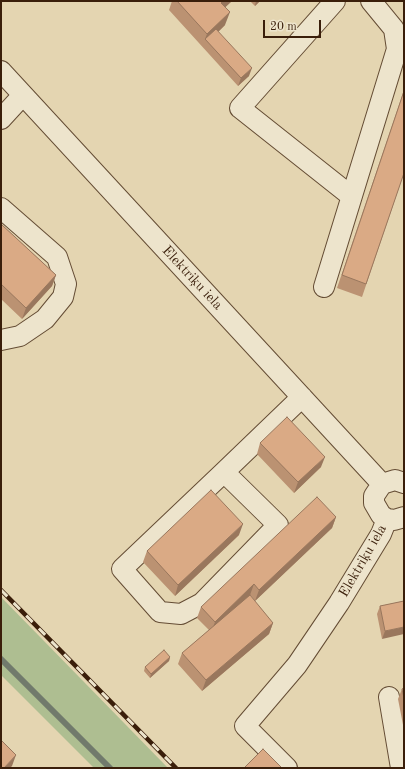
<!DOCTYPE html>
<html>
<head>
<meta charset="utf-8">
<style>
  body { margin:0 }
  #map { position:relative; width:405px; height:769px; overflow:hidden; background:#e4d5b1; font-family:"Old Standard TT",serif }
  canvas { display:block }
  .frame { position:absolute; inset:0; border:2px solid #3a1e0a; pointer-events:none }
  .scale { position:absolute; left:263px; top:20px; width:58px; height:18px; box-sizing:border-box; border:2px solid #3a1e0a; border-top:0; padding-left:5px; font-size:12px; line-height:14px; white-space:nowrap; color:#3a1e0a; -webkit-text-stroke:3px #ede4cc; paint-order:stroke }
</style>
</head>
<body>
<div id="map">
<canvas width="405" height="769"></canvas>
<div class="frame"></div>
<div class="scale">20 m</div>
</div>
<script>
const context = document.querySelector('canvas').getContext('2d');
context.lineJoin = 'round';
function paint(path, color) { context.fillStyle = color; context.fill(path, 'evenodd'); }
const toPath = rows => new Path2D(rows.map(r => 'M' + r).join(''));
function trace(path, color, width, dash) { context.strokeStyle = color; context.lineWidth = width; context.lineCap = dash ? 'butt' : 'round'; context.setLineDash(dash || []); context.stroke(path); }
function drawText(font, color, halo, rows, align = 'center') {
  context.font = font + ' "Old Standard TT",serif'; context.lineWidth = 3; context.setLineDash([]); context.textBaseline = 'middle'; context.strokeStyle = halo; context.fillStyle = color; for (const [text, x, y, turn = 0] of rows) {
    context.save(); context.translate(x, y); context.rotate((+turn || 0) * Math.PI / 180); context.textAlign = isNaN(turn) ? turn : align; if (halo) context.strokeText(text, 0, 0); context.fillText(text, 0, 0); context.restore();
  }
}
const green = toPath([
  [1,597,168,768,94,768,1,675]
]);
const stream = toPath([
  [1,659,110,768]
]);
const minor = toPath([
  [335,1,240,108,351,196],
  [1,71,382,484],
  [1,119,23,95],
  [1,208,57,257,66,284,63,297,45,319,20,336,1,340],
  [324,287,397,49,394,29,371,1],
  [224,472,278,525,202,603,181,614,160,612,122,569,224,472,302,397],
  [404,483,395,480,382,484,374,496,374,503,381,515,387,519,394,520,404,517],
  [389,697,401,768],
  [287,768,245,726,297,665,339,603,381,534,387,519]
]);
const rail = toPath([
  [1,590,176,768]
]);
const wall = toPath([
  [172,1,232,1,225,7,225,25,218,32,249,76,238,86,169,10],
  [250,1,260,1,255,6],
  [404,90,404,173,362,297,337,288],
  [1,224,56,275,52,286,22,319,1,299],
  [260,443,321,467,294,493,257,454],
  [336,517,332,528,255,601,250,595,250,596,273,623,269,634,202,691,178,664,182,653,209,630,197,618,201,607],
  [239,535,175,596,143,562,147,551],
  [404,601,382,639,377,614,380,606],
  [170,657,169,661,150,678,144,671,145,667],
  [404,688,404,730,398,699,402,689]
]);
const shadedWall = toPath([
  [223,1,232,1,216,16,221,3],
  [256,1,260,1,255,6],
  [230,12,225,25,208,42,205,39,207,34],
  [252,68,249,76,238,86,241,78],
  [56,275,52,286,22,319,26,308],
  [325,457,321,467,294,493,298,482],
  [336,517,332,528,255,601,259,590],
  [243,524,239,535,175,596,178,585],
  [254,584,250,595,211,633,215,622],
  [273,623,269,634,202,691,206,680],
  [404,627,404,634,382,639,385,631],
  [170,657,169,661,150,678,151,674],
  [16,755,12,766,10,768,4,768]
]);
const building = toPath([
  [177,1,223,1,221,3,230,12,207,34,177,1],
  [216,29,252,68,241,78,205,39,216,29],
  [404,91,404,173,366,284,342,275,404,91],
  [1,224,56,275,26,308,1,284,1,224],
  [287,417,325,457,298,482,260,443,287,417],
  [211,490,243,524,178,585,147,551,211,490],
  [317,497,336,517,259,590,254,584,215,622,201,607,317,497],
  [250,595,273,623,206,680,182,653,250,595],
  [404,601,404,627,385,631,380,606,404,601],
  [164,650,170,657,151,674,145,667,164,650],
  [404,688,404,698,402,689,404,688],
  [1,740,16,755,4,768,1,768,1,740],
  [263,749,282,768,244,768,263,749]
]);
const streetNames = [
  ["Elektriķu iela",192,278,47],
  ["Elektriķu iela",363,561,-60]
];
paint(green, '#aebe91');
trace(stream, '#717a6c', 6);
trace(minor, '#644c34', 22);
trace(minor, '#ede4cc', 20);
trace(rail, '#3a1e0a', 4.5);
trace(rail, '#ede4cc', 3, [9]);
paint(wall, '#bb9272');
paint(shadedWall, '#99775d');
paint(building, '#daaa85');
trace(building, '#99775d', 1);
drawText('14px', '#3a1e0a', '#ede4cc', streetNames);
</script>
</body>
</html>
